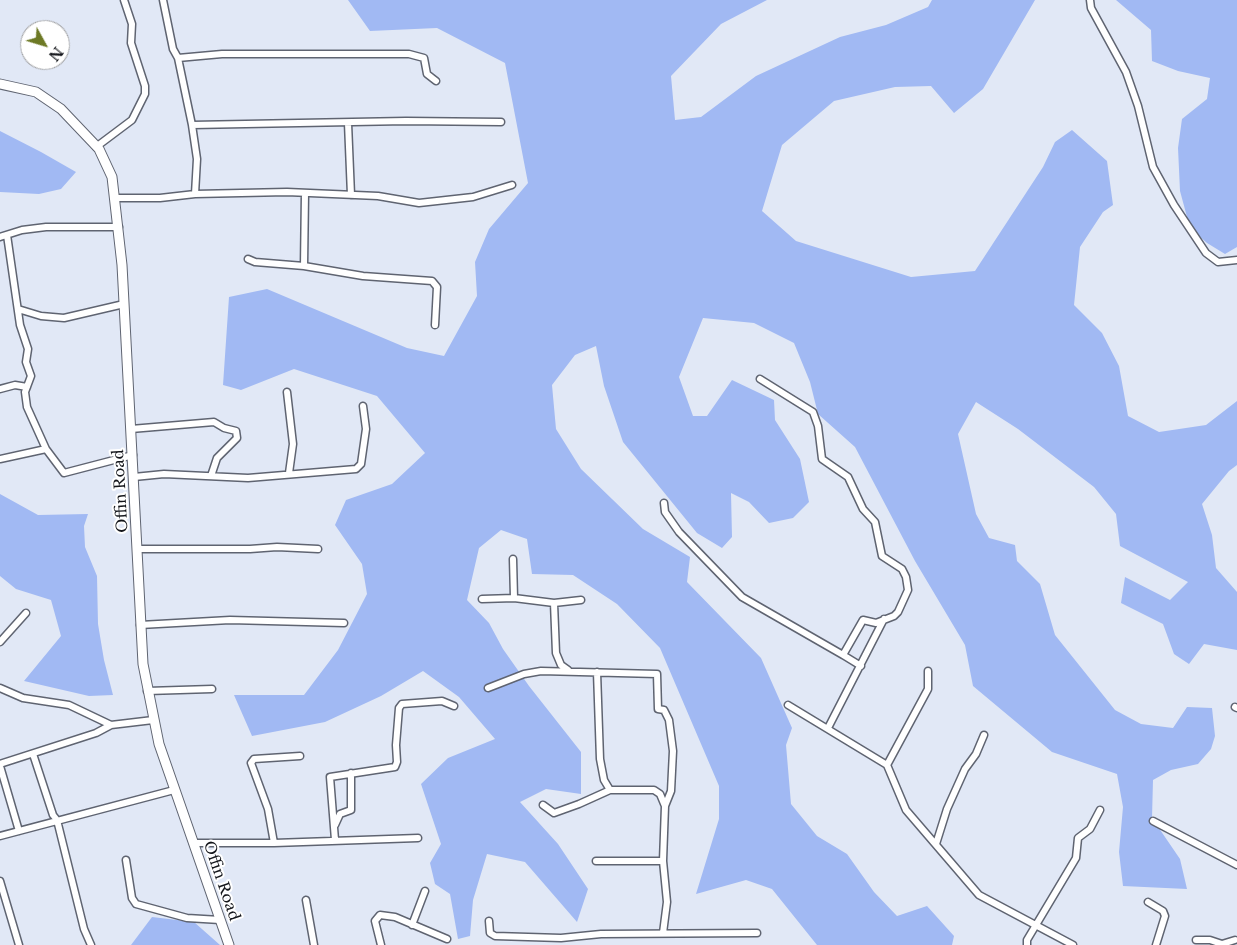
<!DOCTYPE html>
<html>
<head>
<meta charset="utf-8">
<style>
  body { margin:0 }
  #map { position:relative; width:1237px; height:945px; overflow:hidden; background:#e1e8f6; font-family:"Libre Baskerville",serif }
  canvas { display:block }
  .north { position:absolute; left:20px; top:20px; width:50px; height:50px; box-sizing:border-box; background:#fff; border:1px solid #a1a2a4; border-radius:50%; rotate:129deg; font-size:14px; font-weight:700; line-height:20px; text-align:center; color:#14161b }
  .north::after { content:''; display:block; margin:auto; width:18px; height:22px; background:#6d7925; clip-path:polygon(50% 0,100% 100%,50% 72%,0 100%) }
</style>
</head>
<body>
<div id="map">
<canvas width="1237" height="945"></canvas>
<div class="north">N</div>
</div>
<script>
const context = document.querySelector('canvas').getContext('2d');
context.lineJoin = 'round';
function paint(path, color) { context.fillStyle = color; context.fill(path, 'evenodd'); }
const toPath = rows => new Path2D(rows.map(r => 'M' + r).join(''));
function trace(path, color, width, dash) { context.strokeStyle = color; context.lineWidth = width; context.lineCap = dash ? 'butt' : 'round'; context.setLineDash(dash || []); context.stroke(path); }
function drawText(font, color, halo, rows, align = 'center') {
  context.font = font + ' "Libre Baskerville",serif'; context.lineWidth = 4; context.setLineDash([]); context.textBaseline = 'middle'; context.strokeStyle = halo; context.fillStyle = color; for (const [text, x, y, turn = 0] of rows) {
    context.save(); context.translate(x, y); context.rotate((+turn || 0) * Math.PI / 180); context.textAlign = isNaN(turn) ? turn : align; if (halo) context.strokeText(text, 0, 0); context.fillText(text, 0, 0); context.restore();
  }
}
const green = toPath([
  [348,0,767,0,721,24,671,76,675,120,701,117,756,76,840,37,886,25,928,7,932,0,1035,0,983,89,954,113,931,86,895,87,834,101,782,145,762,211,796,241,911,277,975,271,1043,167,1055,142,1072,130,1107,161,1113,205,1103,212,1080,247,1074,305,1102,333,1119,366,1128,416,1159,432,1206,425,1237,401,1237,465,1229,471,1202,504,1212,535,1216,568,1237,592,1237,650,1204,644,1189,664,1174,654,1163,624,1121,603,1125,577,1170,600,1188,582,1120,546,1116,514,1094,487,1018,429,976,402,958,434,976,514,989,538,1015,545,1017,561,1040,584,1055,635,1115,710,1141,724,1173,728,1187,707,1212,708,1215,736,1211,749,1198,764,1171,770,1153,780,1152,818,1180,859,1187,889,1123,886,1119,852,1123,807,1117,774,1052,752,973,686,965,645,915,561,855,447,818,414,810,382,794,343,754,323,703,318,679,377,693,416,707,416,732,380,774,400,775,420,800,459,809,502,793,518,769,523,749,502,731,493,732,537,722,548,697,533,623,442,604,386,596,346,575,355,552,385,556,429,581,469,643,529,690,557,687,582,761,658,792,728,786,745,791,804,817,836,847,854,874,892,897,916,927,906,954,936,952,945,817,945,772,889,746,880,696,894,719,819,719,786,660,648,617,604,573,575,532,574,527,539,501,530,479,548,467,600,489,623,503,649,529,686,581,752,581,794,546,789,520,802,558,844,588,889,577,922,525,862,487,854,473,900,470,936,458,939,450,894,435,884,430,863,441,844,421,784,448,758,495,739,459,697,423,671,381,696,325,722,252,736,234,695,304,695,338,650,367,594,362,564,335,525,346,500,392,484,425,453,377,396,294,369,241,390,223,385,229,297,267,289,407,348,444,356,477,296,475,262,489,229,528,183,505,63,437,28,370,31],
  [1116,0,1237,0,1237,247,1225,254,1207,243,1190,228,1180,191,1178,148,1182,119,1207,99,1210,78,1178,71,1152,61,1151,30],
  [0,131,41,152,76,172,61,189,39,194,0,192],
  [0,494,38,515,88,514,84,526,85,547,97,576,98,624,104,660,113,695,89,696,24,681,61,636,51,600,16,589,0,576],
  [152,917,194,922,220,945,131,945]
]);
const street = toPath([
  [163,0,173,49,178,58,192,125,197,159,195,194],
  [1090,0,1091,8,1126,72,1138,106,1153,167,1174,205,1206,253,1218,262,1237,260],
  [178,58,222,54,409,54,424,58,427,74,436,81],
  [348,123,351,195],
  [192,125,406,121,501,122],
  [96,147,132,120,145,94,145,86,131,43,132,24,124,0],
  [116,198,160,198,195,194,287,192,378,196,419,203,473,197,512,185],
  [7,235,20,325,28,349,26,362,31,376,25,392,27,407,46,449,64,473,133,455],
  [0,237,22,230,46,227,119,227],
  [248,259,255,262,304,266,363,276,432,281,437,287,435,325],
  [304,266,305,193],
  [18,309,41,316,64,318,124,304],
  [760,379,813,412,818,426,822,459,848,477,863,509,875,522,882,556,902,569,906,577,908,590,898,612,894,616,876,623,863,620,843,655,861,666],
  [0,389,15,385,27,387],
  [287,392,293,444,289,473],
  [131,429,214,422,224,428,236,431,237,438,217,458,211,476],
  [0,459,46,449],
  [134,477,164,474,248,478,356,469,361,464,366,429,363,406],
  [664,503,665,512,679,532,742,597,843,655],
  [138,549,250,549,277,547,318,549],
  [513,559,514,598],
  [482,599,514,598,554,603,581,600],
  [554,603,556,653,561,665,568,670],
  [140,625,230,620,344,623],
  [0,642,26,613],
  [597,672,600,759,604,780,610,790],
  [0,688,23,698,69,705,111,725],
  [488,688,524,674,541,671,657,674,658,709,664,710,669,720,673,751,671,791,665,806,663,861,667,902,663,933],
  [147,691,212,689],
  [788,705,887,765,906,810,979,895,1073,945],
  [1235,707,1237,708],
  [828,728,884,619],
  [33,754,53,815,57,820,84,929,91,945],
  [0,764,96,733,111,725,153,720],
  [887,765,928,689,928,671],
  [0,766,19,831],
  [543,805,554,813,579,804,610,790,654,790,660,794,665,806],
  [1153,821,1237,865],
  [335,825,340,814,351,810,351,773],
  [0,836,174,790],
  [335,840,330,777,395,767,397,762,396,745,399,708,402,704,442,701,454,706],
  [193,843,274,843,418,838],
  [274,843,268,809,251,763,254,759,300,756],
  [936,844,947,809,965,769,976,754,984,735],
  [126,860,132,898,136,904,187,918,220,920],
  [596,861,663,861],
  [0,881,19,945],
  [306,900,314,945],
  [1148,902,1163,911,1165,916,1156,945],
  [489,921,490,933,495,936,561,938,601,934,757,933],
  [412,925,425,891],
  [1196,940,1210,940,1225,945],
  [1222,944,1235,940],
  [381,945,375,921,380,915,395,917,447,939],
  [1027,945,1027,940,1076,858,1078,838,1090,829,1100,810]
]);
const secondary = toPath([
  [0,84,36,92,61,109,99,149,112,177,122,265,143,664,159,744,229,945]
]);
const streetNames = [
  ["Offin Road",121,491,-93],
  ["Offin Road",221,881,71]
];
paint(green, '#a1b9f3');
trace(street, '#5f6471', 9);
trace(secondary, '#5f6471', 11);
trace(street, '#fff', 6);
trace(secondary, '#fff', 9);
drawText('15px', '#14161b', '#fff', streetNames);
</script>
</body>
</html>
